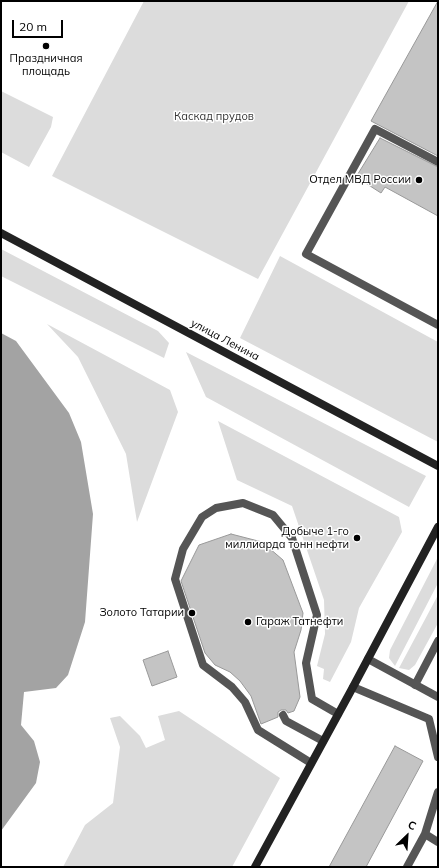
<!DOCTYPE html>
<html>
<head>
<meta charset="utf-8">
<style>
  body { margin:0 }
  #map { position:relative; width:439px; height:868px; overflow:hidden; background:#fff; font-family:Mulish,sans-serif }
  canvas { display:block }
  .frame { position:absolute; inset:0; border:2px solid #000; pointer-events:none }
  .north { position:absolute; left:387px; top:816px; width:40px; height:40px; -webkit-text-stroke:3px #fff; paint-order:stroke; rotate:25deg; font-size:11px; font-weight:700; line-height:16px; text-align:center; color:#000 }
  .north::after { content:''; display:block; margin:auto; width:14px; height:18px; background:#000; clip-path:polygon(50% 0,100% 100%,50% 72%,0 100%) }
  .scale { position:absolute; left:12px; top:20px; width:51px; height:18px; box-sizing:border-box; border:2px solid #000; border-top:0; padding-left:5px; font-size:12px; line-height:14px; white-space:nowrap; color:#000; -webkit-text-stroke:3px #fff; paint-order:stroke }
</style>
</head>
<body>
<div id="map">
<canvas width="439" height="868"></canvas>
<div class="frame"></div>
<div class="north">С</div>
<div class="scale">20 m</div>
</div>
<script>
const context = document.querySelector('canvas').getContext('2d');
context.lineJoin = 'round';
function paint(path, color) { context.fillStyle = color; context.fill(path, 'evenodd'); }
const toPath = rows => new Path2D(rows.map(r => 'M' + r).join(''));
function trace(path, color, width, dash) { context.strokeStyle = color; context.lineWidth = width; context.lineCap = dash ? 'butt' : 'round'; context.setLineDash(dash || []); context.stroke(path); }
function drawText(font, color, halo, rows, align = 'center') {
  context.font = font + ' Mulish,sans-serif'; context.lineWidth = 3; context.setLineDash([]); context.textBaseline = 'middle'; context.strokeStyle = halo; context.fillStyle = color; for (const [text, x, y, turn = 0] of rows) {
    context.save(); context.translate(x, y); context.rotate((+turn || 0) * Math.PI / 180); context.textAlign = isNaN(turn) ? turn : align; if (halo) context.strokeText(text, 0, 0); context.fillText(text, 0, 0); context.restore();
  }
}
const green = toPath([
  [144,1,409,1,258,279,52,176],
  [1,91,53,117,51,127,29,167,1,152],
  [1,249,158,331,169,343,164,358,1,276],
  [280,256,438,342,438,442,240,338],
  [47,324,170,390,178,412,137,522,126,454,78,357],
  [186,352,426,476,409,507,206,397],
  [218,421,399,517,402,532,359,608,351,642,330,682,323,679,324,669,317,666,325,634,324,600,292,506,237,480],
  [438,557,438,583,395,666,389,658,390,650],
  [438,595,438,623,415,665,409,670,399,668],
  [179,711,280,778,232,867,63,867,85,825,113,803,120,747,110,718,120,716,140,736,146,748,165,740,158,716]
]);
const water = toPath([
  [1,333,16,341,69,413,81,442,93,514,85,622,68,675,56,688,24,692,21,725,34,741,40,762,36,783,1,831]
]);
const building = toPath([
  [438,1,438,156,371,121,438,1],
  [380,138,438,167,438,216,385,187,381,193,356,177,380,138],
  [231,534,262,542,283,560,303,613,301,630,294,652,300,697,294,711,288,713,286,710,281,710,278,712,278,717,261,724,251,696,240,681,230,672,215,665,205,653,181,581,199,545,231,534],
  [168,651,177,677,152,686,143,660,168,651],
  [395,746,423,761,366,867,329,867,395,746]
]);
const lane = toPath([
  [438,162,375,129,306,254,438,325],
  [368,659,438,697],
  [415,685,438,641],
  [353,687,429,719,438,757],
  [283,715,286,721,323,741],
  [311,763,258,730,245,702,232,687,203,665,175,579,183,549,202,517,216,508,243,503,273,515,292,538,317,615,306,663,312,699,338,714],
  [438,792,425,834,438,842],
  [407,867,425,834]
]);
const secondary = toPath([
  [1,233,438,466],
  [255,867,353,687,438,527]
]);
const markers = [
  [46,46,4,"#000"],
  [419,180,4,"#000"],
  [357,538,4,"#000"],
  [192,613,4,"#000"],
  [248,622,4,"#000"]
];
const poiNames = [
  ["Праздничная",46,59,"center"],
  ["площадь",46,72,"center"],
  ["Отдел МВД России",411,180],
  ["Добыче 1-го",349,532],
  ["миллиарда тонн нефти",349,545],
  ["Золото Татарии",184,613],
  ["Гараж Татнефти",256,622,"left"]
];
const parkNames = [
  ["Каскад прудов",214,117]
];
const streetNames = [
  ["улица Ленина",225,340,28]
];
paint(green, '#dcdcdc');
paint(water, '#a3a3a3');
paint(building, '#c4c4c4');
trace(building, '#999', 1);
trace(lane, '#555', 8);
trace(secondary, '#222', 8);
for (const [x, y, r, color] of markers) { const dot = new Path2D(); dot.arc(x, y, r, 0, 2 * Math.PI); context.fillStyle = color; context.fill(dot); trace(dot, '#fff', 1.5); }
drawText('11px', '#000', '#fff', poiNames, 'right');
drawText('11px', '#333', '#fff', parkNames);
drawText('11px', '#000', '#fff', streetNames);
</script>
</body>
</html>
